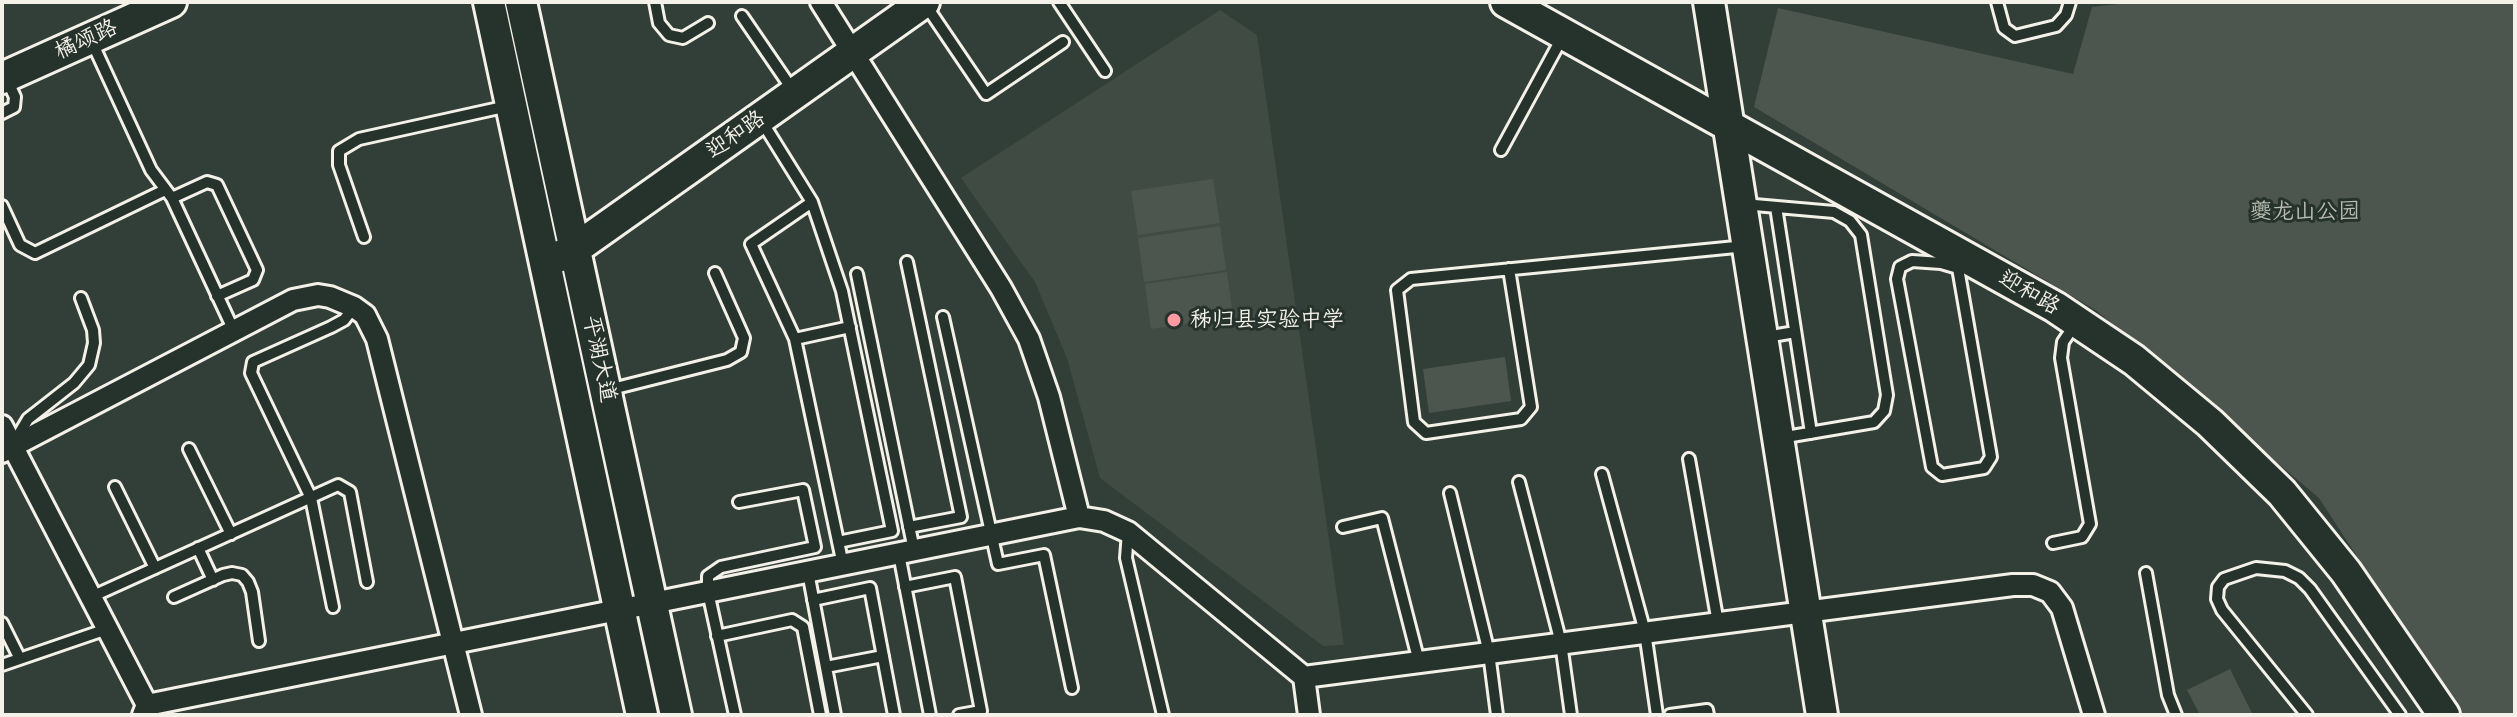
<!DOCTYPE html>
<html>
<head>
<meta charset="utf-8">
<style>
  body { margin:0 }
  #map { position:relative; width:2517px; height:717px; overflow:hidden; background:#323e38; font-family:"Shantell Sans",sans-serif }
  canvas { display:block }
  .frame { position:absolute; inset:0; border:4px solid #f4f1e8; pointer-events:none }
</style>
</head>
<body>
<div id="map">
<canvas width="2517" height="717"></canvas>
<div class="frame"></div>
</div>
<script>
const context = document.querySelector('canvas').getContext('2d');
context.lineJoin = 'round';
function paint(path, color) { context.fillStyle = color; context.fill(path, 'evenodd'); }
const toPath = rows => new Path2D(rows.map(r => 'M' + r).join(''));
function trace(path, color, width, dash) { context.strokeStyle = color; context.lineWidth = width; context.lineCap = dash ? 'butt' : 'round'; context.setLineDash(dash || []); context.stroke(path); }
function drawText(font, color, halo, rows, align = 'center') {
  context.font = font + ' "Shantell Sans","LXGW WenKai TC",sans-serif'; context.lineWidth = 6; context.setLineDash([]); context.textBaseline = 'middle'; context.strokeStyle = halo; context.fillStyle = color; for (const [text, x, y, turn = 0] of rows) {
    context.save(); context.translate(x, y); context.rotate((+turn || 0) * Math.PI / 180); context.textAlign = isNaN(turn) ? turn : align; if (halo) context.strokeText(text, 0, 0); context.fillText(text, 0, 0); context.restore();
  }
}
const built = toPath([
  [1220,10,1257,35,1344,645,1323,646,1100,478,1067,358,1035,282,961,178]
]);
const green = toPath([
  [2136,2,2515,2,2515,715,2460,715,2319,498,2097,311,1754,107,1778,8,2073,74,2092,7],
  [1213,179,1220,223,1138,235,1131,191],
  [1220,226,1226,270,1144,282,1138,238],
  [1227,272,1233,317,1151,329,1145,284],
  [1505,357,1511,401,1429,413,1423,369],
  [2230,669,2253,715,2200,715,2187,690]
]);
const lane = toPath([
  [655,2,659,23,669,35,683,38,708,23],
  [1059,2,1105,71],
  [1997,2,2004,28,2015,36,2056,26,2066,15,2070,2],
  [925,4,986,94,1063,42],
  [742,16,794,92],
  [91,40,151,170,172,198,234,331],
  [2,113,14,107,15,97,7,80],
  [761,120,812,202,842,291,892,531,838,542],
  [1501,150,1563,36],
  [172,198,207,182,217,185,257,270,253,280,217,296],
  [812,202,751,244,795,339,843,565],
  [1743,204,1834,212,1850,221,1861,235,1887,395,1884,411,1874,422,1780,438],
  [2,206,20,245,35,253,165,190],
  [1776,207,1811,433],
  [364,237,339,165,339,151,359,139,508,106],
  [907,262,961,517,909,527],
  [1958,268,1991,457,1984,468,1942,475,1932,467,1897,279,1900,267,1912,261,1941,263,1958,268,1958,266],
  [1509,269,1531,407,1521,419,1426,433,1414,422,1397,290,1411,279,1746,246],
  [857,274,914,550],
  [943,317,998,564,1044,555,1072,688],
  [1766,337,1795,332],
  [795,339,850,327],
  [616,388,727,360,741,352,744,338,715,273],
  [15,441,28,419,74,383,89,365,94,343,93,330,81,298],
  [189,449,231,534],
  [1689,459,1718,623],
  [1602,474,1645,632,1657,715],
  [1519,482,1561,643,1571,715],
  [115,487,155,568],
  [1450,493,1489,653,1497,715],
  [1343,527,1382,518,1419,662],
  [1128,532,1126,558,1163,715],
  [2053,543,2082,537,2090,524,2061,358,2063,342,2076,323],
  [198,548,213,580],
  [899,554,930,715],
  [808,572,835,715],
  [2146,573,2168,695,2176,715],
  [905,587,955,577,981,711,959,715],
  [91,597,338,485,350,492,367,582],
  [174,597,223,575,232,573,242,575,248,582,252,592,259,641],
  [813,600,870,588,894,715],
  [333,607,311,498,251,373,253,362,331,327,344,320,354,307],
  [2,623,19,657],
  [717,636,792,620,803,627,820,715],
  [2,665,107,629],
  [826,667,883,656],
  [735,715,708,592,708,576,721,567,815,547,803,490,739,502],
  [1670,715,1707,710,1708,715],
  [2307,715,2222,610,2217,599,2218,587,2224,579,2256,568,2285,571,2299,578,2310,589,2400,715]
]);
const street = toPath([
  [821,2,1001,288,1029,339,1049,397,1079,517],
  [2,426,147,705],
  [2,452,293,300,318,295,330,297,354,307,365,315,377,339,471,715],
  [1304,677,1309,715],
  [143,715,147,705,1079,517,1104,521,1128,532,1304,677,2013,585,2033,585,2050,592,2062,608,2094,715]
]);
const secondary = toPath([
  [489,2,642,715],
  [521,2,676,715],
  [1506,2,2055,307,2134,360,2210,423,2282,493,2346,572,2444,715],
  [1709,2,1822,715],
  [2,78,171,2],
  [558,257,575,249,924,2]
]);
const markers = [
  [1174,320,8,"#ff9aa2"]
];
const streetNames = [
  ["橘颂路",86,40,-24],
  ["迎和路",736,135,-35],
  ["迎和路",2029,293,30],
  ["平湖大道",599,359,78]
];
const parkNames = [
  ["夔龙山公园",2305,212]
];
const poiNames = [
  ["秭归县实验中学",1190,320]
];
paint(built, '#404b44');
paint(green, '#4c564f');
trace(lane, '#f4f1e8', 16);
trace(street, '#f4f1e8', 26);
trace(secondary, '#f4f1e8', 36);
trace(lane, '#26332d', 10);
trace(street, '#26332d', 20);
trace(secondary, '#26332d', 30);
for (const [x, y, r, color] of markers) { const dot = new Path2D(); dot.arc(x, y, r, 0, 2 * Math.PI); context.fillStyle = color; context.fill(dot); trace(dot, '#26332d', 3); }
drawText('22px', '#f4f1e8', '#26332d', streetNames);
drawText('22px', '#b9bbb2', '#26332d', parkNames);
drawText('22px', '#f4f1e8', '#26332d', poiNames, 'left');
</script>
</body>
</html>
